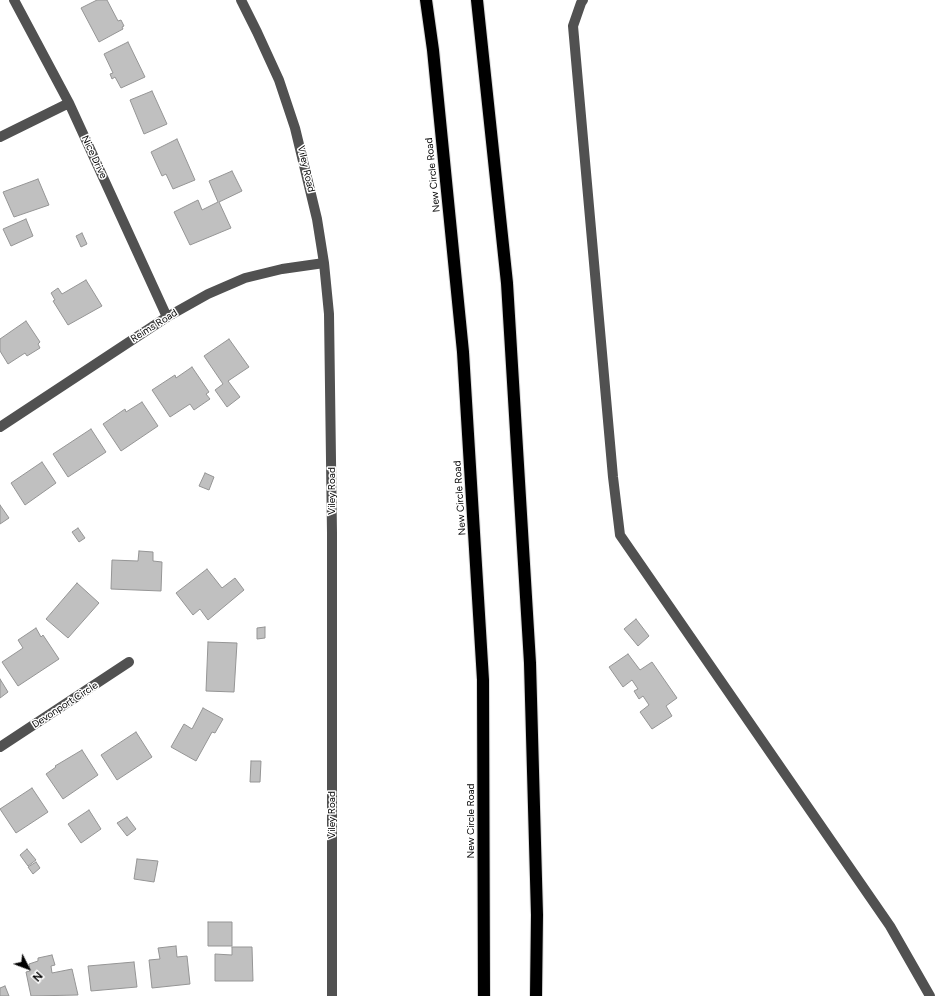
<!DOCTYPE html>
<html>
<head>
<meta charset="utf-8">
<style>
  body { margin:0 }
  #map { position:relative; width:940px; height:996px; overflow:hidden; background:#fff; font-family:Figtree,sans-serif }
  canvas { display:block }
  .north { position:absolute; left:8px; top:948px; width:40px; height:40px; -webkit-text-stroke:3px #fff; paint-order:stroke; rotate:132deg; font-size:11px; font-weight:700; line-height:16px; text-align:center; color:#000 }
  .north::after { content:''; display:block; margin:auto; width:14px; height:18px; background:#000; clip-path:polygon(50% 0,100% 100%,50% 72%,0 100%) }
</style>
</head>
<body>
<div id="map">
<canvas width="940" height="996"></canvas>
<div class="north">N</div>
</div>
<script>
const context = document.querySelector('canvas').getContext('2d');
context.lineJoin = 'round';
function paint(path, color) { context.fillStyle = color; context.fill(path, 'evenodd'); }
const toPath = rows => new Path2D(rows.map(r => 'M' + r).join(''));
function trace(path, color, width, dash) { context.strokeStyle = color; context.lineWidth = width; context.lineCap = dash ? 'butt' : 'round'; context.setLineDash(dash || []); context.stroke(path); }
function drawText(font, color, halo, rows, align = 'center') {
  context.font = font + ' Figtree,sans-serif'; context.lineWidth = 3; context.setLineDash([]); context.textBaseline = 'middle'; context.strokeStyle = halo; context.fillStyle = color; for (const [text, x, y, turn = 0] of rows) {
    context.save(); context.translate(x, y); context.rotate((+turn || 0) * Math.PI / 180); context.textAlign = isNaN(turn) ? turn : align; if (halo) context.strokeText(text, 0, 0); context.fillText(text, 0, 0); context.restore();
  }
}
const building = toPath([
  [97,0,107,0,118,21,121,20,124,26,122,27,123,29,99,42,81,8,97,0],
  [128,42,145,77,121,88,115,77,112,79,110,74,113,73,104,54,128,42],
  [152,91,167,124,144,134,130,100,152,91],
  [177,139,195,180,173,189,166,174,162,176,151,152,177,139],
  [232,171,242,191,219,202,231,228,190,245,174,212,198,200,202,210,218,202,209,181,232,171],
  [38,179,49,205,14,217,3,192,38,179],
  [26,219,33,236,11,246,3,229,26,219],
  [82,233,87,244,81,247,76,236,82,233],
  [86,280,102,306,68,325,53,301,55,300,51,293,58,288,62,294,86,280],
  [26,321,40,342,38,344,40,348,27,356,25,353,8,364,0,351,0,339,26,321],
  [229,339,249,367,228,381,240,397,227,407,215,390,223,384,204,356,229,339],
  [192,367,209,392,206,394,210,399,194,410,190,404,170,417,152,390,175,375,176,378,192,367],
  [142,402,158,426,121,451,103,424,125,409,126,412,142,402],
  [91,429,106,452,68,477,53,454,91,429],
  [42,462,56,483,25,505,11,483,42,462],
  [205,473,214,477,209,490,199,486,205,473],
  [0,505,9,518,0,524,0,505],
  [78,528,85,538,79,542,72,532,78,528],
  [139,551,153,552,153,561,162,562,161,591,111,589,112,560,138,561,139,551],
  [207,569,222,588,235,578,244,590,208,620,200,609,193,615,176,593,207,569],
  [77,583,99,603,68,638,46,619,77,583],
  [636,619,649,636,638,646,624,629,636,619],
  [265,627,265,638,257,639,257,628,265,627],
  [36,628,41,637,43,635,59,659,18,686,2,662,23,648,18,640,36,628],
  [208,642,237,643,234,692,206,691,208,642],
  [628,654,640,670,652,662,677,698,666,706,672,716,652,729,640,712,649,705,643,696,639,699,634,691,638,689,632,680,623,687,609,667,628,654],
  [0,679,8,692,0,698,0,679],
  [203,708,223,719,215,733,212,732,196,761,171,747,184,724,192,729,203,708],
  [136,732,152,757,117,780,101,755,136,732],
  [82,750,98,775,63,799,46,774,56,767,55,766,82,750],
  [251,761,261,761,260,782,250,782,251,761],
  [32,788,48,812,16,833,0,809,32,788],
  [89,810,101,829,81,843,68,824,89,810],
  [127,817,136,829,127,836,117,823,127,817],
  [27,849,36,860,28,866,20,855,27,849],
  [137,859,158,861,154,882,134,879,137,859],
  [36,862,40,868,33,874,28,867,36,862],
  [208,922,232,922,232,946,208,946,208,922],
  [176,946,177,957,187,956,190,984,152,988,149,960,160,959,158,948,176,946],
  [232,947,252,947,253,981,215,981,215,954,232,955,232,947],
  [52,955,55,965,51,966,52,973,72,969,78,995,31,996,26,972,30,971,29,964,38,961,38,958,52,955],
  [134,962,137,987,91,991,88,966,134,962],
  [5,986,9,996,0,996,0,988,5,986]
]);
const minor = toPath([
  [14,0,69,103,167,317],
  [241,0,257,32,279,80,295,128,317,219,324,263,329,314,332,533,332,996],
  [583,0,581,3,573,26,613,477,620,535,890,926,930,996],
  [0,137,69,103],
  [0,427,167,317,208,294,245,278,282,269,324,263],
  [0,747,129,662]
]);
const highway = toPath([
  [426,0,433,50,463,352,483,680,484,996],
  [477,0,507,283,530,663,537,915,536,996]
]);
const streetNames = [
  ["Nice Drive",94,157,65],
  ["Viley Road",306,169,77],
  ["New Circle Road",433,175,-96],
  ["Reims Road",154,326,-32],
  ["Viley Road",332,491,-90],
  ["New Circle Road",460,498,-94],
  ["Devonport Circle",65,705,-33],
  ["Viley Road",332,815,-90],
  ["New Circle Road",471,821,-90]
];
paint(building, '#c0c0c0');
trace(building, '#959595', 1);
trace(highway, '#dbdbdb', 14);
trace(minor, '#515151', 10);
trace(highway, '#000', 12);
drawText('10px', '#000', '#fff', streetNames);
</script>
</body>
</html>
